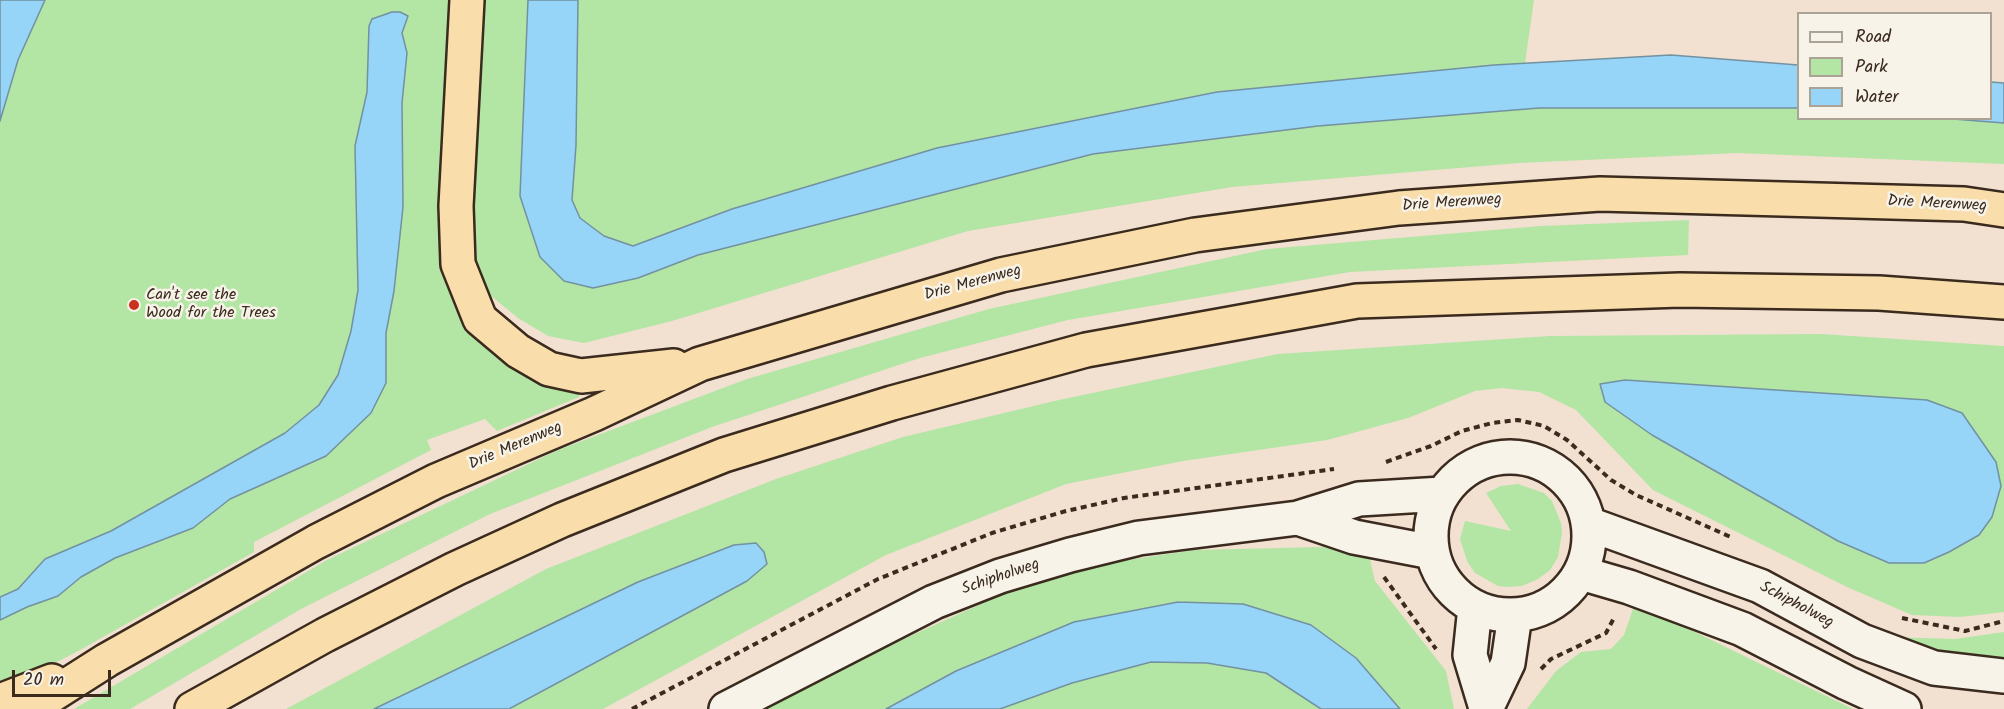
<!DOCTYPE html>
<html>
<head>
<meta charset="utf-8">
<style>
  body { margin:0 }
  #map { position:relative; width:2004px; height:709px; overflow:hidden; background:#f2e0d1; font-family:Kalam,sans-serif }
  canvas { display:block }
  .legend { position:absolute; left:1797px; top:12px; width:195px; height:108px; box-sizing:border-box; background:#f7f3e8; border:2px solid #aca397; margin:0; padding:8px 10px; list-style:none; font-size:18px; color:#3b2a1e }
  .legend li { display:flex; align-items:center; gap:12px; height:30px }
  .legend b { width:30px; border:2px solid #aca397 }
  .scale { position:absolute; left:12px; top:670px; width:99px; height:27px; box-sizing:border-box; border:3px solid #3b2a1e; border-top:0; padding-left:8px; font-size:18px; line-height:21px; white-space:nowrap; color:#3b2a1e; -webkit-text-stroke:4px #f7f3e8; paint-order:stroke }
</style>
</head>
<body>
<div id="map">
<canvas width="2004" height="709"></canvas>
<ul class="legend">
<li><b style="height:8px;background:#f7f3e8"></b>Road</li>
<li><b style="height:16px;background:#b3e5a5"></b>Park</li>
<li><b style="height:16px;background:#97d5f8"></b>Water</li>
</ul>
<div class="scale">20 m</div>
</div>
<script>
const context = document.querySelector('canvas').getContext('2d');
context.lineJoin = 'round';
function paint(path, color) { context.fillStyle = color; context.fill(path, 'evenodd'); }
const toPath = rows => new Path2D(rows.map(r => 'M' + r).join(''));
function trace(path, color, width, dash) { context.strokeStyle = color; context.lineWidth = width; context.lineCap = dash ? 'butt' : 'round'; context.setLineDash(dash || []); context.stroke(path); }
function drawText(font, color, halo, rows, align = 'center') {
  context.font = font + ' Kalam,sans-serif'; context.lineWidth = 5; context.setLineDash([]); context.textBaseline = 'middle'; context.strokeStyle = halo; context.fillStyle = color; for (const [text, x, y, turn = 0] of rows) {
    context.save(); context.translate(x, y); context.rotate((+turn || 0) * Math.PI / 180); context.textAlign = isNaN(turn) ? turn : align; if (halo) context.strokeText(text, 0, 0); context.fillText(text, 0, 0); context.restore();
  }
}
const green = toPath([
  [0,0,450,0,439,223,442,269,458,310,478,337,505,362,534,380,580,391,579,397,497,431,485,419,427,440,431,450,254,542,254,552,80,650,13,685,0,689],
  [482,0,528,0,520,196,638,278,698,255,1093,154,1318,126,1539,108,1798,108,1798,118,1953,118,2004,123,2004,164,1738,153,1519,163,1232,187,968,231,672,321,584,343,548,336,518,318,490,295,474,257,470,181],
  [578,0,1534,0,1525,63,1217,92,937,148,732,209,633,246,604,236,580,218,572,200,576,145],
  [1689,220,1688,255,1350,272,1068,320,920,358,712,427,490,514,301,609,130,709,74,709,327,560,558,450,747,379,989,309,1267,249,1541,226],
  [1821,334,2004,346,2004,612,1960,617,1912,615,1847,587,1653,490,1576,410,1539,392,1502,388,1475,391,1408,418,1327,440,1183,461,1066,484,886,555,603,709,509,709,747,581,756,543,734,545,638,582,374,709,286,709,546,569,776,479,903,437,1059,400,1278,354,1550,336],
  [1625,380,1962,413,1996,462,1889,563,1838,541,1652,435,1600,385],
  [1518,484,1544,493,1552,501,1561,523,1562,533,1558,557,1550,570,1538,579,1522,586,1507,587,1498,586,1475,573,1467,561,1460,539,1465,521,1511,531,1486,493,1501,486],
  [1321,547,1347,548,1369,555,1375,581,1446,671,1454,709,1400,709,1356,658,1243,604,1178,602,1074,622,956,671,886,709,767,709,846,665,1012,590,1100,564,1195,550],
  [1634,606,1664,617,1853,709,1527,709,1556,671,1581,652,1611,649,1624,635],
  [2004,632,2004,666,1969,667,1885,637,1955,639],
  [1151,662,1207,663,1266,673,1321,709,1000,709,1071,683]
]);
const water = toPath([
  [0,0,45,0,18,60,0,121,0,0],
  [528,0,578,0,576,145,572,200,580,218,604,236,633,246,732,209,937,148,1217,92,1494,65,1671,55,1798,65,1798,108,1539,108,1318,126,1093,154,698,255,638,278,593,288,564,281,540,257,520,196,528,0],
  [392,12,400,12,408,16,402,33,407,53,402,103,403,207,394,291,386,333,386,383,371,413,326,456,230,499,193,528,115,558,81,577,58,596,27,607,0,620,0,597,18,589,45,559,111,531,285,433,319,405,338,375,351,331,358,290,355,146,367,92,369,26,372,19,392,12],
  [1991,82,2004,83,2004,123,1953,119,1990,118,1991,82],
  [1625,380,1927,400,1962,413,1996,462,2001,486,1992,517,1979,535,1949,552,1924,563,1889,563,1838,541,1652,435,1605,402,1600,384,1625,380],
  [756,543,764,552,767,564,747,581,509,709,374,709,638,582,734,545,756,543],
  [1178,602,1243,604,1311,625,1356,658,1400,709,1321,709,1266,673,1207,663,1151,662,1072,683,1000,709,886,709,956,671,1074,622,1178,602]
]);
const path = toPath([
  [1386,462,1431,446,1462,431,1492,423,1518,420,1544,426,1567,440,1611,480,1636,495,1733,538],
  [1384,577,1436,649],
  [1902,618,1965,631,2004,621],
  [1541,669,1551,659,1606,633,1615,616],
  [632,709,878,579,992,533,1066,511,1124,498,1334,469]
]);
const secondary = toPath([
  '1431 536a79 79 0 1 1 158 0a79 79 0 1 1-158 0Z',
  [1298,518,1354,537,1432,552],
  [1589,524,1760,586,1862,641,1934,668,2004,676],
  [1581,573,1629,587,1742,629,1847,683,1904,709],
  [1475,607,1470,655,1486,708],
  [726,709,934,602,1000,576,1070,555,1139,538,1298,518,1359,499,1442,494],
  [1486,709,1508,663,1515,615]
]);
const highway = toPath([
  [467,0,456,206,458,264,480,319,518,351,549,369,581,376,674,366],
  [0,701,52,681],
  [30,709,107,660,316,542,436,481,594,414,700,364,1001,275,1195,235,1399,208,1600,194,1964,204,2004,210],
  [192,709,325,635,455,569,562,520,724,455,892,403,1086,350,1357,301,1680,290,1879,293,2004,302]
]);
const markers = [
  [134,305,6,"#c8321e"]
];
const streetNames = [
  ["Drie Merenweg",1452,204,-4],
  ["Drie Merenweg",1937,205,3],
  ["Drie Merenweg",973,284,-15],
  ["Drie Merenweg",516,447,-23],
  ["Schipholweg",1001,578,-19],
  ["Schipholweg",1796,606,28]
];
const poiNames = [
  ["Can't see the",146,296],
  ["Wood for the Trees",146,314]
];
paint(green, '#b3e5a5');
paint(water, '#97d5f8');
trace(water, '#7291a1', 1.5);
trace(secondary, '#3b2a1e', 38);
trace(highway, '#3b2a1e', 38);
trace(path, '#3b2a1e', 4, [6, 4.5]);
trace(secondary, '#f7f3e8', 33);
trace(highway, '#f9deab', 33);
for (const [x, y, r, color] of markers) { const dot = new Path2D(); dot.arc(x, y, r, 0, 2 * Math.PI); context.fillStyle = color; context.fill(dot); trace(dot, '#f7f3e8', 2); }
drawText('16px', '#3b2a1e', '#f7f3e8', streetNames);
drawText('16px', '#3b2a1e', '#f7f3e8', poiNames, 'left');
</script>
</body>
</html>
